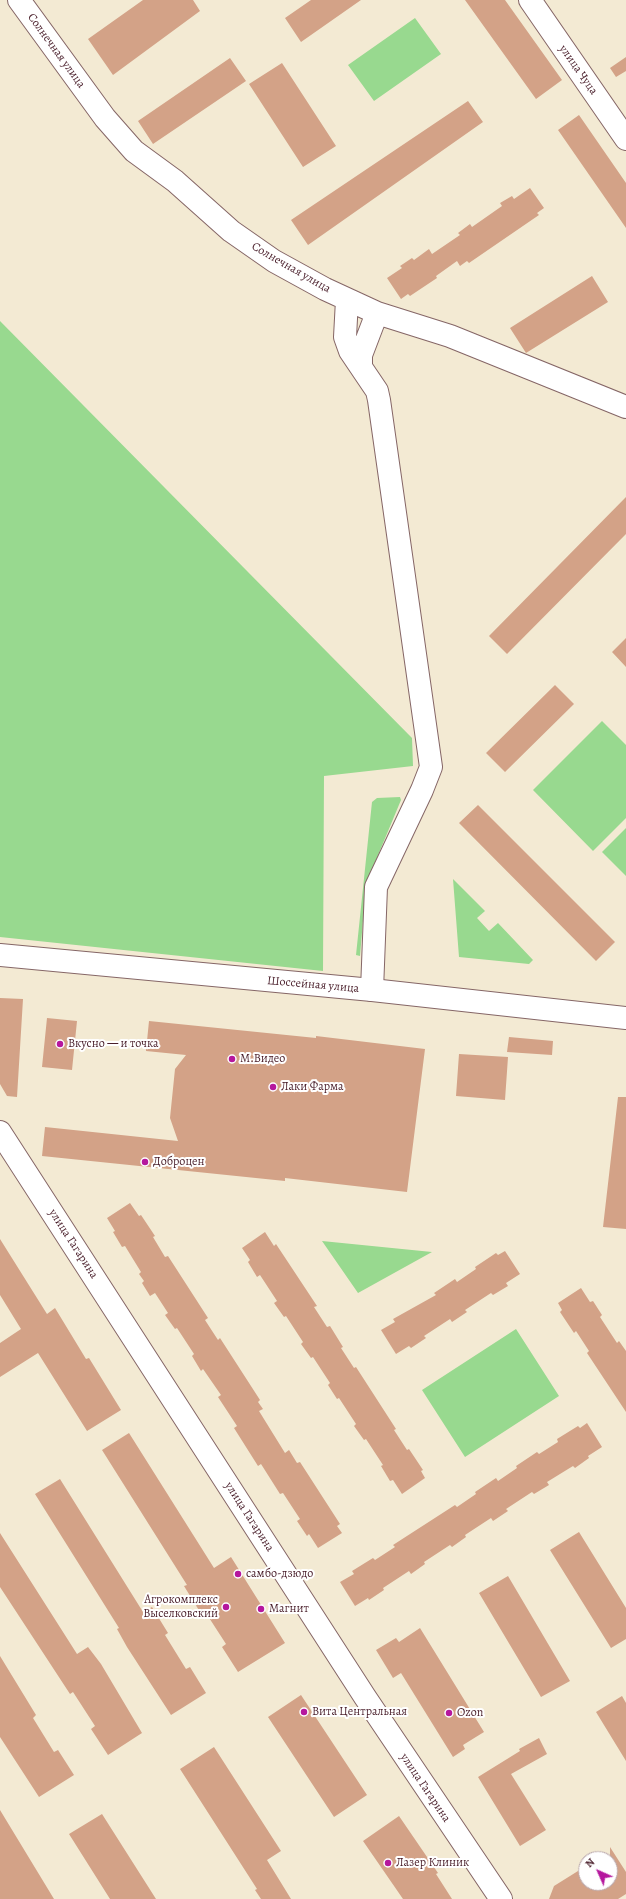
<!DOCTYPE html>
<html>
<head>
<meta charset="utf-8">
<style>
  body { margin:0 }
  #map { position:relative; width:626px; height:1899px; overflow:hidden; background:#f3ead3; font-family:Alegreya,serif }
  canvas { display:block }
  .north { position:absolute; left:578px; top:1851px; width:40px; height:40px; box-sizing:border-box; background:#fff; border:1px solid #b7a5aa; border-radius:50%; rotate:315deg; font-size:11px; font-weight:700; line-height:16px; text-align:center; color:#4a1f2b }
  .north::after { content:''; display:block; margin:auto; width:14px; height:18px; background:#b5179e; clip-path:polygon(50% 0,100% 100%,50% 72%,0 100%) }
</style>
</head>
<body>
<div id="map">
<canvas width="626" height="1899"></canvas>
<div class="north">N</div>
</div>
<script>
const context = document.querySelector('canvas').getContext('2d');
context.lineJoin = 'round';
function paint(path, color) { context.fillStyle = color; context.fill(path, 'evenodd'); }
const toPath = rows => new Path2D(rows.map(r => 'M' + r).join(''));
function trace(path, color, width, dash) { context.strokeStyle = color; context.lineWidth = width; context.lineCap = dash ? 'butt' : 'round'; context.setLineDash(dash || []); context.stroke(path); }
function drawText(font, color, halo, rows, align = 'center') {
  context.font = font + ' Alegreya,serif'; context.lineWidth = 4; context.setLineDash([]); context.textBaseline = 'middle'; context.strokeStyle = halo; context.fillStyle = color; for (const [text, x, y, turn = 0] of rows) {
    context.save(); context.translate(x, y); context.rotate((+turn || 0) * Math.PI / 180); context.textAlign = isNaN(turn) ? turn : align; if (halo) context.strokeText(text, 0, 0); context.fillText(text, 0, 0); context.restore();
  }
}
const green = toPath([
  [415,18,441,54,374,101,348,65],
  [0,321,412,738,413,766,324,776,323,971,0,937],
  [602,721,626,745,626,818,593,851,533,790],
  [400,797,401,800,366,884,360,956,356,955,372,802,377,798],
  [626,828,626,876,602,852],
  [453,879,485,911,477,918,489,931,498,923,533,960,529,964,459,957],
  [322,1241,432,1252,358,1293],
  [516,1329,559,1396,465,1457,422,1390]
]);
const building = toPath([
  [143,0,193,0,200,11,113,75,88,39],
  [311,0,361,0,301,42,285,18],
  [465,0,505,0,562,80,536,99],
  [626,57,626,71,616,77,610,68],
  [230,58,246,81,153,144,138,121],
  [282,63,336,146,303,167,249,84],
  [468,101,483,122,308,245,291,220],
  [579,115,626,183,626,228,558,130],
  [530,188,544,208,537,213,539,215,469,263,467,261,460,266,457,261,436,276,437,278,410,296,408,294,401,299,387,278,402,268,400,266,412,258,414,260,429,249,432,254,460,235,458,233,470,224,472,227,502,206,500,203,512,196,514,199],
  [592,276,608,302,526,353,510,328],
  [626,497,626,534,507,654,489,636],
  [626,638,626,667,612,652],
  [555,685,574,704,505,772,486,753],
  [478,805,615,942,596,961,459,823],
  [0,998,23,999,17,1097,7,1096,0,1084],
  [47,1018,77,1021,72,1070,42,1067],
  [149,1021,316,1038,316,1036,425,1049,407,1192,285,1178,285,1181,42,1156,45,1127,178,1141,170,1118,175,1069,186,1055,146,1051],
  [509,1037,553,1041,552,1055,507,1052],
  [459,1054,508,1057,505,1100,456,1096],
  [618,1097,626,1097,626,1229,603,1227],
  [130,1203,139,1216,141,1215,155,1236,153,1237,165,1257,168,1256,208,1318,205,1320,218,1340,220,1338,260,1400,258,1402,263,1409,259,1411,285,1453,289,1450,297,1463,300,1462,340,1524,337,1526,342,1533,318,1548,309,1534,307,1536,297,1521,300,1519,283,1493,280,1494,261,1464,258,1466,234,1428,237,1426,218,1397,221,1395,203,1369,201,1371,192,1356,194,1354,177,1328,175,1329,165,1315,168,1313,155,1293,150,1296,142,1283,144,1281,139,1274,141,1272,125,1246,122,1247,113,1232,115,1231,107,1218],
  [265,1232,274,1246,276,1244,317,1306,314,1307,327,1327,330,1326,343,1347,341,1348,354,1368,356,1367,396,1429,394,1430,407,1450,409,1449,423,1470,421,1471,425,1478,402,1494,393,1480,390,1481,381,1466,383,1465,366,1439,364,1440,354,1426,356,1424,339,1398,337,1399,328,1385,330,1383,313,1357,311,1358,301,1344,303,1342,286,1316,284,1317,274,1303,277,1301,260,1275,257,1277,248,1262,250,1260,242,1248],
  [0,1239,47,1314,55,1308,86,1359,89,1358,121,1410,87,1431,38,1353,0,1377,0,1343,21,1329,0,1295],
  [505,1251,520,1274,506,1283,508,1286,493,1295,491,1293,465,1310,467,1312,452,1322,450,1319,424,1336,426,1338,411,1348,409,1346,396,1354,381,1330,395,1322,393,1319,436,1295,434,1293,455,1279,457,1282,476,1269,475,1267,496,1253,498,1255],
  [581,1288,590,1302,593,1301,602,1315,600,1317,617,1343,619,1341,626,1351,626,1412,587,1353,589,1351,576,1331,574,1333,560,1312,562,1310,558,1303],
  [587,1423,602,1447,588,1456,589,1458,575,1468,573,1466,547,1482,549,1485,534,1494,532,1492,506,1509,508,1511,493,1521,491,1518,465,1535,466,1537,452,1547,450,1545,424,1562,425,1564,411,1574,409,1571,383,1588,384,1590,369,1600,368,1598,355,1606,340,1582,354,1574,352,1571,373,1558,375,1560,395,1547,393,1545,455,1505,457,1507,476,1494,475,1492,496,1478,498,1481,517,1468,516,1466,537,1452,539,1454,558,1442,557,1439,578,1426,580,1428],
  [129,1433,214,1568,231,1557,285,1643,238,1672,222,1647,226,1644,204,1610,200,1612,184,1586,187,1585,102,1450],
  [60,1479,143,1612,152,1607,168,1633,165,1635,186,1669,190,1667,206,1693,171,1715,127,1647,117,1629,119,1628,35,1494],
  [579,1532,626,1608,626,1639,611,1648,550,1550],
  [0,1533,77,1654,88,1647,101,1664,142,1733,108,1755,91,1729,95,1726,73,1692,70,1694,0,1587],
  [508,1576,570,1681,541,1697,479,1593],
  [420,1628,484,1732,463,1745,465,1749,453,1757,401,1673,393,1678,376,1650,396,1638,399,1642],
  [0,1656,36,1715,33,1718,54,1752,58,1750,74,1775,39,1797,0,1737],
  [301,1695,367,1795,334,1817,268,1717],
  [622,1696,626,1703,626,1761,596,1712],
  [539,1738,547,1754,511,1774,546,1830,520,1846,478,1777,520,1751,519,1749],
  [214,1747,281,1851,267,1860,291,1899,261,1899,255,1890,257,1889,180,1769],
  [0,1810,54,1899,0,1899],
  [102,1814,156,1899,110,1899,69,1834],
  [399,1816,438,1873,436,1874,452,1899,403,1899,363,1841],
  [610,1847,626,1872,626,1894,618,1899,549,1899,554,1886,586,1866,586,1883,610,1883]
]);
const minor = toPath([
  [19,0,105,118,134,151,175,181,231,231,274,261,325,289,377,313,450,336,626,407],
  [530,0,626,139],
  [347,300,345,337,350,351,377,391,379,400,431,767,422,790,376,887,372,990],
  [361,367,361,355,377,313],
  [0,1132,365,1697,501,1899]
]);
const major = toPath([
  [0,955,372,990,626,1018]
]);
const markers = [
  [60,1044,4,"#b5179e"],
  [232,1059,4,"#b5179e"],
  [273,1087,4,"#b5179e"],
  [145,1162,4,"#b5179e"],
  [238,1574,4,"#b5179e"],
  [226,1607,4,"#b5179e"],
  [261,1609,4,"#b5179e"],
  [304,1712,4,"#b5179e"],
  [449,1713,4,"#b5179e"],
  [388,1863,4,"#b5179e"]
];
const streetNames = [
  ["Солнечная улица",56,51,54],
  ["улица Чуца",578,70,55],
  ["Солнечная улица",291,268,30],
  ["Шоссейная улица",313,985,5],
  ["улица Гагарина",73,1244,57],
  ["улица Гагарина",249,1517,57],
  ["улица Гагарина",425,1788,56]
];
const poiNames = [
  ["Вкусно — и точка",68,1044],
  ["М.Видео",240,1059],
  ["Лаки Фарма",281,1087],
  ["Доброцен",153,1162],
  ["самбо-дзюдо",246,1574],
  ["Агрокомплекс",218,1600,"right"],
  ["Выселковский",218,1614,"right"],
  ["Магнит",269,1609],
  ["Вита Центральная",312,1712],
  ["Ozon",457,1713],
  ["Лазер Клиник",396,1863]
];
paint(green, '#98d98f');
paint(building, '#d3a287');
trace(minor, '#856666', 24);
trace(major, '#856666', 24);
trace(minor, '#fff', 22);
trace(major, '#fff', 22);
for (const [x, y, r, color] of markers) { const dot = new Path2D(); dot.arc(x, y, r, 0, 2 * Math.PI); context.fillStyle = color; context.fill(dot); trace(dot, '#fff', 1.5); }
drawText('12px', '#4a1f2b', '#fff', streetNames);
drawText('12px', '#4a1f2b', '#fff', poiNames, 'left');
</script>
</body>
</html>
